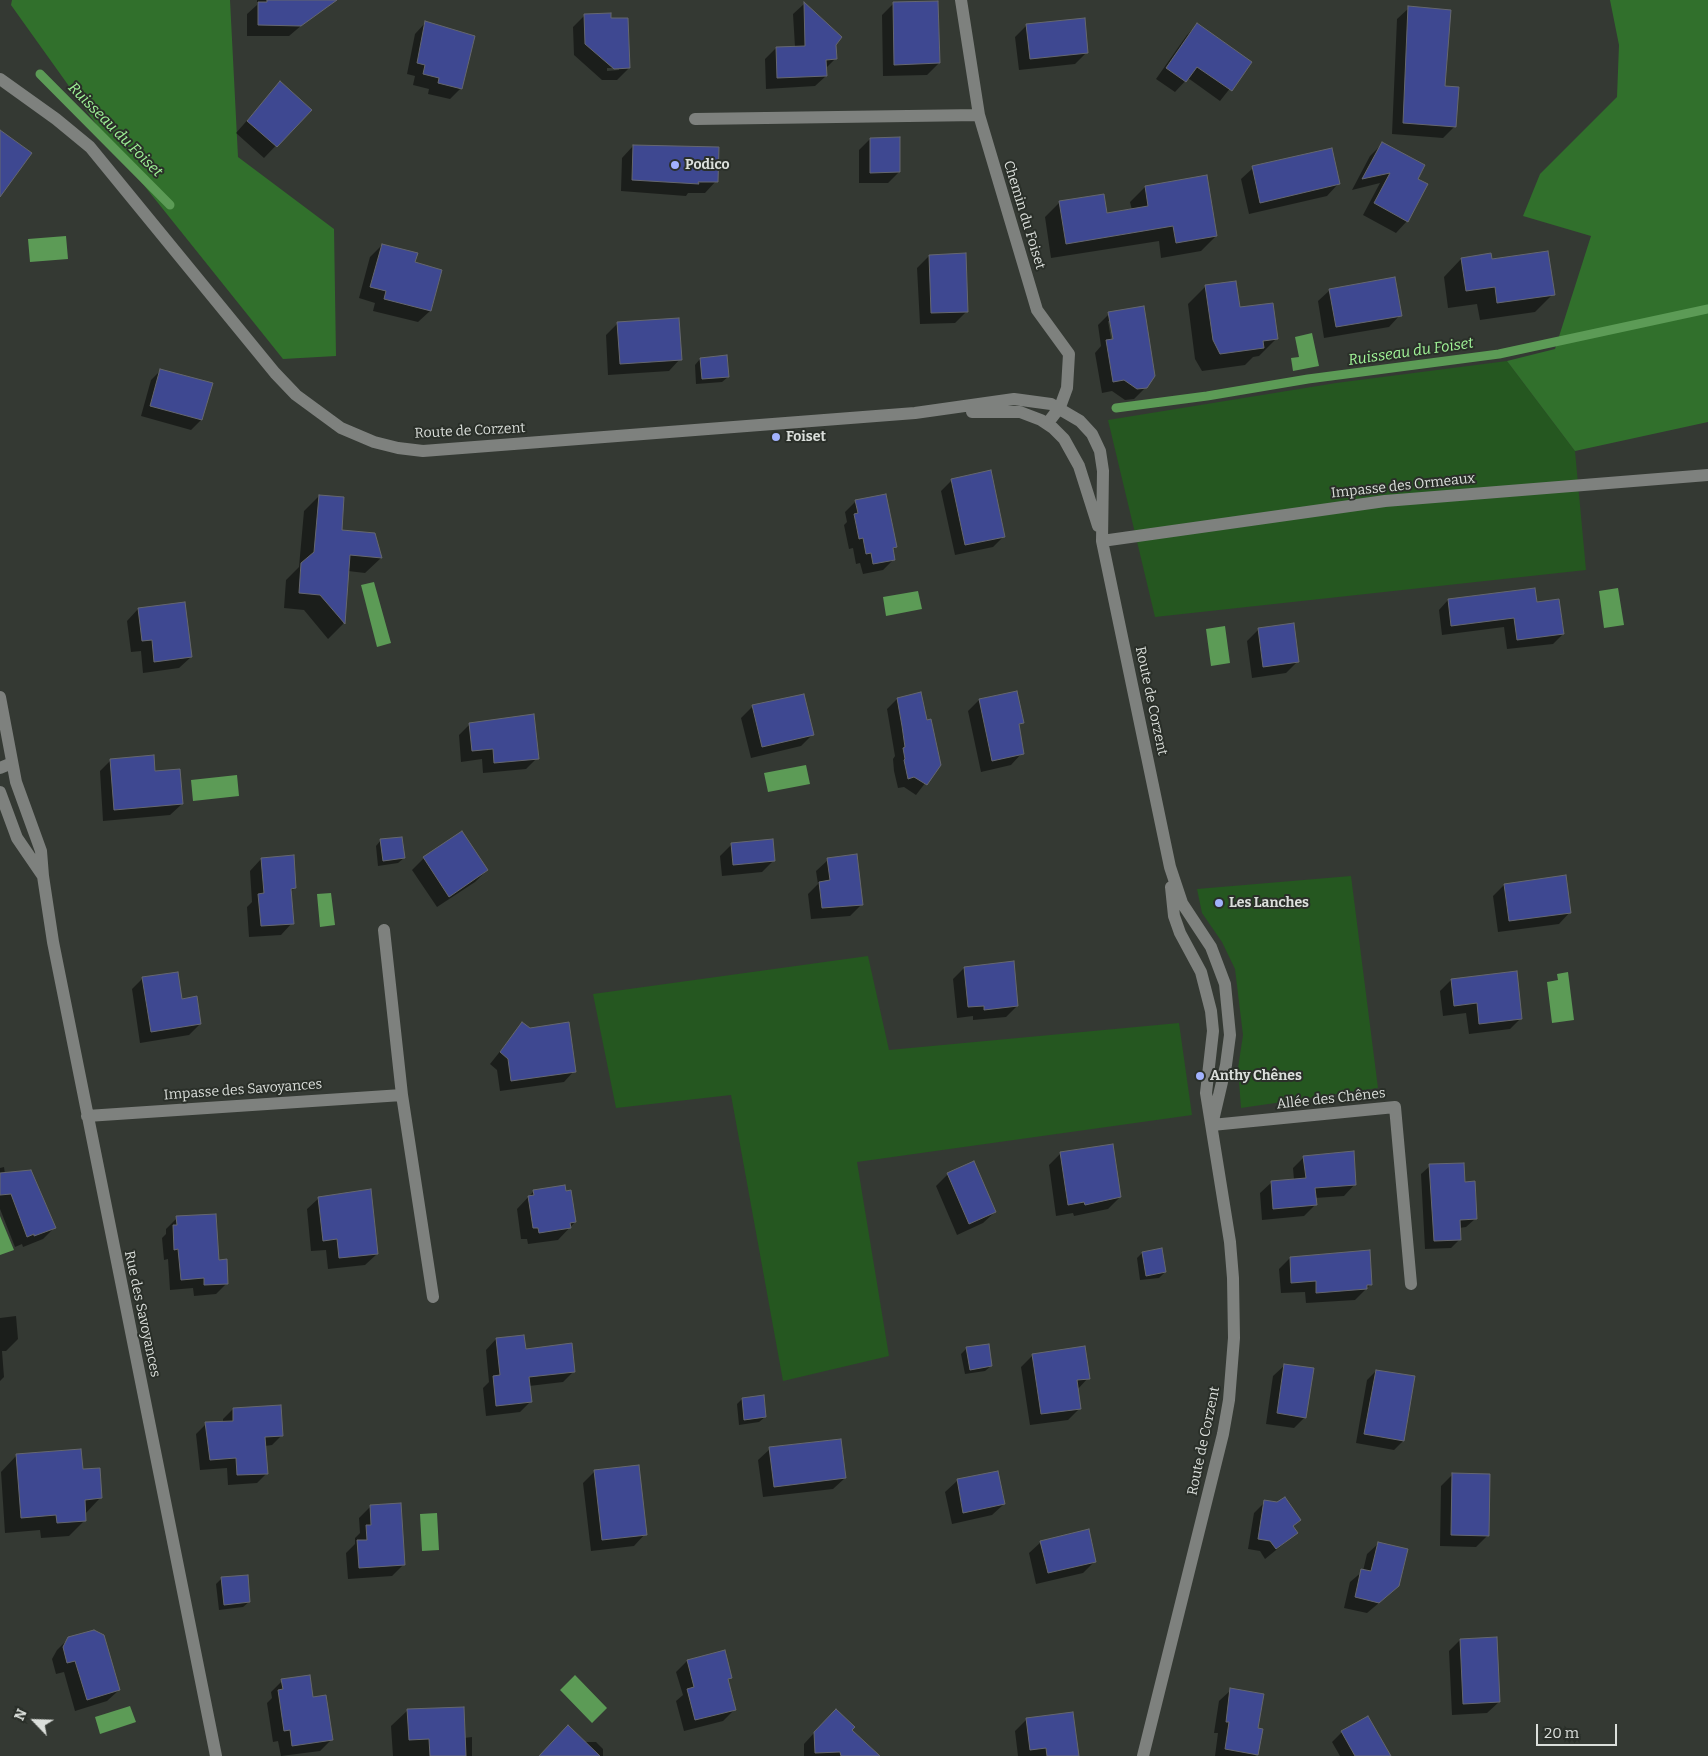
<!DOCTYPE html>
<html>
<head>
<meta charset="utf-8">
<style>
  body { margin:0 }
  #map { position:relative; width:1708px; height:1756px; overflow:hidden; background:#343933; font-family:Bitter,serif }
  canvas { display:block }
  .north { position:absolute; left:10px; top:1696px; width:50px; height:50px; -webkit-text-stroke:4px #2a2f29; paint-order:stroke; rotate:294deg; font-size:14px; font-weight:700; line-height:20px; text-align:center; color:#dbdfdb }
  .north::after { content:''; display:block; margin:auto; width:18px; height:22px; background:#dbdfdb; clip-path:polygon(50% 0,100% 100%,50% 72%,0 100%) }
  .scale { position:absolute; left:1536px; top:1724px; width:81px; height:22px; box-sizing:border-box; border:2px solid #dbdfdb; border-top:0; padding-left:6px; font-size:15px; line-height:18px; white-space:nowrap; color:#dbdfdb; -webkit-text-stroke:4px #2a2f29; paint-order:stroke }
</style>
</head>
<body>
<div id="map">
<canvas width="1708" height="1756"></canvas>
<div class="north">N</div>
<div class="scale">20 m</div>
</div>
<script>
const context = document.querySelector('canvas').getContext('2d');
context.lineJoin = 'round';
function paint(path, color) { context.fillStyle = color; context.fill(path, 'evenodd'); }
const toPath = rows => new Path2D(rows.map(r => 'M' + r).join(''));
function trace(path, color, width, dash) { context.strokeStyle = color; context.lineWidth = width; context.lineCap = dash ? 'butt' : 'round'; context.setLineDash(dash || []); context.stroke(path); }
function drawText(font, color, halo, rows, align = 'center') {
  context.font = font + ' Bitter,serif'; context.lineWidth = 4; context.setLineDash([]); context.textBaseline = 'middle'; context.strokeStyle = halo; context.fillStyle = color; for (const [text, x, y, turn = 0] of rows) {
    context.save(); context.translate(x, y); context.rotate((+turn || 0) * Math.PI / 180); context.textAlign = isNaN(turn) ? turn : align; if (halo) context.strokeText(text, 0, 0); context.fillText(text, 0, 0); context.restore();
  }
}
const green = toPath([
  [1507,361,1575,451,1586,570,1155,617,1108,420,1336,383],
  [1351,876,1378,1088,1241,1108,1238,1068,1243,1035,1235,969,1222,942,1202,913,1197,889],
  [868,956,889,1050,1179,1023,1192,1115,857,1162,889,1356,783,1381,731,1095,616,1108,593,994]
]);
const forest = toPath([
  [12,0,230,0,238,157,334,229,336,356,283,359,106,138,11,5],
  [1610,0,1708,0,1708,422,1575,451,1507,361,1555,349,1591,236,1523,216,1540,174,1617,97,1619,45]
]);
const water = toPath([
  [66,236,68,259,30,262,28,239],
  [1312,333,1319,366,1293,371,1291,358,1299,357,1295,337],
  [374,582,391,643,377,647,361,585],
  [1618,588,1624,625,1604,628,1599,591],
  [918,591,922,609,886,616,883,597],
  [1225,626,1230,663,1211,666,1206,629],
  [806,765,810,784,768,792,764,773],
  [237,775,239,796,193,801,191,780],
  [331,893,335,925,320,927,317,894],
  [1568,972,1574,1020,1552,1023,1547,982,1558,980,1557,974],
  [0,1216,14,1250,0,1255],
  [437,1513,439,1550,422,1551,420,1514],
  [575,1675,607,1708,592,1723,560,1690],
  [130,1706,136,1722,100,1734,95,1717]
]);
const shadow = toPath([
  [257,0,316,0,316,13,289,36,247,36,247,14,257,5],
  [804,4,841,37,834,44,835,59,825,69,826,76,815,86,766,89,765,59,776,48,795,47,793,14],
  [893,4,939,63,927,75,883,76,882,15],
  [1409,8,1443,87,1455,126,1443,138,1392,134,1397,19],
  [585,15,610,19,629,68,617,80,602,80,574,55,573,27],
  [607,68,619,68,619,70,607,71],
  [426,22,461,88,450,99,428,94,429,89,413,85,415,76,407,74,415,34],
  [1027,25,1087,52,1075,64,1019,70,1015,37],
  [1197,25,1250,63,1220,101,1188,78,1175,92,1156,79,1187,35],
  [280,83,310,110,264,158,236,133],
  [870,139,899,172,888,183,859,183,859,150],
  [1382,144,1417,179,1407,221,1396,233,1363,215,1380,183,1352,190,1370,156],
  [633,146,716,181,705,193,688,193,686,196,621,191,622,158],
  [1253,168,1338,184,1327,196,1249,214,1241,179],
  [1145,187,1216,236,1201,251,1161,258,1159,241,1051,258,1045,217,1060,202,1106,214,1132,210,1130,202],
  [382,245,413,263,430,311,418,322,373,311,375,303,359,298,370,257],
  [929,256,967,311,955,323,920,324,917,268],
  [1461,259,1491,261,1553,294,1535,312,1480,320,1477,304,1448,308,1444,277],
  [1206,286,1277,338,1259,356,1253,357,1245,365,1202,371,1195,359,1188,304],
  [1330,290,1400,315,1389,327,1324,338,1318,301],
  [1109,314,1146,387,1134,399,1125,400,1112,391,1102,393,1095,353,1101,346,1098,325],
  [1108,321,1111,321,1115,345,1112,345],
  [617,324,680,359,669,371,608,375,606,335],
  [700,359,728,377,722,382,696,384,695,365],
  [161,370,201,420,191,430,141,416,151,380],
  [952,480,1004,536,993,547,955,555,941,491],
  [319,496,340,531,381,558,365,573,348,571,343,624,328,639,304,610,284,608,286,580,299,567,304,511],
  [856,501,896,547,892,551,894,559,883,570,863,574,860,563,856,564,853,548,849,549,844,525,847,522,845,512],
  [1448,600,1536,603,1563,634,1553,644,1507,649,1504,627,1442,635,1439,610],
  [184,604,191,657,179,668,143,673,141,651,131,652,127,621,138,609],
  [1259,629,1298,661,1286,673,1252,678,1247,641],
  [897,699,939,765,916,795,904,787,898,788,894,771,893,759,895,756,887,709],
  [979,700,1022,722,1018,726,1022,753,1011,765,981,772,968,711],
  [753,706,812,735,801,746,751,758,741,718],
  [470,724,537,758,526,769,483,773,482,759,461,762,459,735],
  [111,760,154,773,182,804,170,815,103,821,100,771],
  [381,840,404,858,398,863,378,866,376,846],
  [732,844,774,860,762,872,722,876,720,856],
  [424,858,487,870,475,882,437,907,412,870],
  [261,859,295,888,290,892,292,923,281,935,249,937,247,907,252,902,250,871],
  [828,860,862,904,850,916,811,919,808,894,818,884,816,871],
  [1504,885,1570,912,1559,924,1498,932,1493,896],
  [964,968,1017,1006,1006,1017,973,1020,973,1016,957,1018,953,979],
  [143,978,200,1024,189,1035,140,1043,132,989],
  [1451,980,1521,1018,1510,1029,1469,1034,1466,1013,1443,1016,1440,991],
  [522,1024,574,1071,564,1082,500,1091,497,1070,490,1064],
  [1061,1153,1120,1197,1108,1209,1074,1216,1073,1213,1056,1216,1049,1165],
  [1304,1157,1355,1184,1344,1196,1315,1198,1315,1205,1304,1216,1262,1220,1260,1193,1272,1182,1294,1180,1293,1168],
  [1430,1166,1475,1219,1466,1227,1459,1228,1460,1239,1451,1248,1425,1249,1421,1174],
  [4,1167,5,1174,38,1191,40,1190,54,1228,43,1239,23,1247,22,1244,15,1247,0,1209,0,1168],
  [948,1174,995,1212,983,1223,957,1235,936,1186],
  [534,1191,575,1222,558,1240,528,1244,527,1239,521,1239,517,1209],
  [319,1198,377,1254,365,1265,328,1269,326,1250,311,1251,307,1209],
  [177,1218,218,1261,227,1283,216,1294,194,1296,193,1288,170,1290,168,1259,164,1260,162,1238,166,1234,166,1229],
  [1142,1253,1165,1272,1159,1278,1140,1280,1137,1258],
  [1290,1258,1371,1284,1355,1300,1306,1303,1305,1292,1281,1293,1279,1269],
  [16,1316,18,1339,6,1351,2,1351,4,1377,0,1381,0,1318],
  [496,1339,525,1350,574,1371,563,1382,529,1386,531,1401,520,1412,486,1416,483,1388,489,1382,486,1350],
  [967,1348,991,1366,985,1371,965,1374,961,1354],
  [1033,1355,1088,1378,1077,1390,1080,1408,1068,1420,1030,1425,1021,1367],
  [1285,1365,1305,1417,1294,1428,1266,1424,1273,1376],
  [1376,1371,1414,1377,1403,1441,1394,1450,1356,1443,1367,1380],
  [742,1399,765,1417,759,1422,739,1425,737,1404],
  [233,1409,282,1435,272,1445,265,1446,267,1473,257,1483,228,1485,227,1468,200,1470,196,1434,206,1424,223,1423,223,1419],
  [770,1449,845,1478,833,1489,763,1497,758,1460],
  [17,1455,81,1470,100,1498,85,1514,85,1520,69,1536,41,1538,40,1530,5,1533,1,1472],
  [595,1471,645,1534,634,1546,591,1551,583,1483],
  [997,1472,1004,1504,992,1515,952,1524,945,1492,957,1481],
  [1453,1474,1488,1535,1476,1547,1440,1546,1441,1486],
  [1265,1502,1278,1503,1297,1533,1265,1559,1260,1551,1248,1549,1254,1513],
  [371,1506,403,1565,392,1576,348,1579,346,1553,355,1544,355,1538,360,1533,359,1518],
  [1041,1542,1095,1561,1083,1573,1036,1584,1029,1553],
  [1379,1543,1386,1597,1367,1613,1344,1608,1350,1582,1363,1571,1367,1554],
  [222,1578,249,1602,243,1607,219,1610,216,1584],
  [69,1638,119,1690,107,1701,75,1711,64,1672,56,1674,52,1659,57,1650],
  [1460,1640,1499,1702,1487,1713,1452,1715,1449,1651],
  [687,1661,731,1677,727,1681,734,1710,723,1721,684,1731,676,1701,683,1695,676,1672],
  [282,1681,312,1698,332,1739,320,1751,281,1756,278,1741,273,1742,267,1703,272,1698,271,1692],
  [1231,1690,1257,1729,1257,1754,1255,1756,1215,1756,1218,1733,1214,1733,1219,1701],
  [408,1710,464,1738,472,1737,472,1756,477,1756,393,1756,391,1726],
  [1027,1719,1077,1756,1018,1756,1015,1731],
  [825,1721,851,1730,878,1756,804,1756,804,1744],
  [1342,1732,1387,1756,1340,1756,1332,1742],
  [584,1742,596,1742,603,1749,603,1756,540,1756]
]);
const stream = toPath([
  [40,74,170,205],
  [1116,408,1207,396,1308,379,1499,354,1708,309]
]);
const building = toPath([
  [267,0,337,0,301,26,258,25,258,2,267,2,267,0],
  [938,1,940,63,894,65,893,2,938,1],
  [804,2,842,37,836,45,837,59,826,60,827,76,777,78,776,47,805,46,804,2],
  [1408,6,1451,10,1445,86,1459,87,1456,127,1403,123,1408,6],
  [611,13,611,18,628,18,630,68,614,69,585,44,584,14,611,13],
  [1085,18,1088,53,1030,59,1026,24,1085,18],
  [425,21,475,36,462,89,438,83,439,78,423,74,425,65,417,63,425,21],
  [1197,23,1252,62,1232,91,1197,67,1186,82,1166,68,1197,23],
  [280,81,312,110,277,147,247,121,280,81],
  [0,130,32,153,0,197,0,130],
  [900,137,900,172,870,173,870,138,900,137],
  [1382,142,1425,165,1418,179,1428,184,1408,222,1374,203,1390,173,1362,179,1382,142],
  [633,145,719,147,718,182,698,182,699,184,632,180,633,145],
  [1332,148,1340,184,1260,203,1252,166,1332,148],
  [1207,175,1217,236,1176,243,1173,226,1066,244,1059,201,1104,194,1107,213,1148,206,1145,186,1207,175],
  [382,244,418,253,415,262,442,270,431,311,384,299,386,291,370,287,382,244],
  [1548,251,1555,295,1497,303,1495,287,1466,291,1461,258,1491,253,1492,259,1548,251],
  [966,253,968,312,931,313,929,255,966,253],
  [1395,277,1402,316,1336,327,1329,289,1395,277],
  [1236,281,1240,307,1273,303,1278,339,1263,341,1264,348,1220,354,1213,340,1205,285,1236,281],
  [1144,306,1155,376,1147,388,1137,389,1124,380,1113,382,1106,340,1113,339,1108,312,1144,306],
  [679,318,682,360,620,364,617,322,679,318],
  [727,355,729,377,702,379,700,358,727,355],
  [160,369,213,383,202,420,150,406,160,369],
  [991,470,1005,537,965,545,951,479,991,470],
  [886,494,897,547,893,548,895,560,873,564,871,553,866,554,863,538,859,539,854,514,858,513,855,500,886,494],
  [319,495,344,497,342,530,375,533,382,558,350,555,345,624,320,595,299,593,301,563,314,552,319,495],
  [1535,588,1537,602,1559,599,1564,634,1517,640,1514,618,1451,626,1448,599,1535,588],
  [185,602,192,657,154,662,152,640,142,641,138,608,185,602],
  [1294,623,1299,662,1263,667,1258,628,1294,623],
  [1017,691,1024,723,1019,724,1024,754,992,761,979,699,1017,691],
  [921,692,927,720,931,719,941,765,927,785,914,777,908,779,904,760,905,759,903,748,905,747,902,726,897,698,921,692],
  [804,694,814,735,762,747,752,705,804,694],
  [534,714,539,759,494,763,493,749,472,751,469,723,534,714],
  [154,755,155,771,180,769,183,804,114,810,110,759,154,755],
  [462,831,488,870,449,897,423,857,462,831],
  [402,837,405,858,383,861,380,839,402,837],
  [773,839,775,861,733,865,731,843,773,839],
  [857,854,863,905,822,908,819,882,830,880,827,858,857,854],
  [294,855,296,888,291,889,294,924,261,926,258,894,264,893,261,858,294,855],
  [1566,875,1571,913,1509,921,1504,884,1566,875],
  [1014,961,1018,1006,984,1010,984,1006,968,1007,964,967,1014,961],
  [1517,971,1522,1019,1479,1024,1477,1003,1454,1006,1451,979,1517,971],
  [178,972,182,999,197,996,201,1024,151,1032,142,977,178,972],
  [522,1022,530,1028,569,1022,576,1072,511,1081,508,1059,500,1052,522,1022],
  [1113,1144,1121,1197,1085,1205,1084,1202,1068,1205,1060,1152,1113,1144],
  [1354,1151,1356,1185,1315,1188,1317,1205,1273,1209,1271,1181,1306,1178,1303,1156,1354,1151],
  [974,1161,996,1212,969,1224,947,1173,974,1161],
  [1464,1163,1465,1182,1475,1181,1477,1219,1460,1220,1461,1240,1434,1241,1429,1164,1464,1163],
  [31,1170,56,1228,34,1236,34,1234,27,1237,11,1194,0,1195,0,1173,31,1170],
  [565,1185,566,1191,571,1190,576,1222,570,1223,571,1228,539,1233,538,1228,533,1228,528,1196,534,1195,533,1190,565,1185],
  [371,1189,378,1254,339,1258,337,1239,323,1241,318,1197,371,1189],
  [216,1214,219,1260,227,1259,228,1284,204,1285,204,1278,181,1280,178,1249,174,1250,173,1225,177,1225,176,1216,216,1214],
  [1162,1248,1166,1272,1146,1276,1142,1252,1162,1248],
  [1370,1250,1372,1285,1367,1285,1367,1289,1316,1293,1316,1281,1291,1283,1290,1257,1370,1250],
  [524,1335,526,1349,572,1343,575,1372,529,1377,532,1402,496,1406,493,1376,500,1375,496,1338,524,1335],
  [989,1344,992,1366,970,1370,966,1347,989,1344],
  [1085,1346,1090,1379,1077,1380,1081,1409,1041,1414,1032,1354,1085,1346],
  [1284,1364,1314,1368,1306,1418,1277,1413,1284,1364],
  [1376,1370,1415,1376,1404,1441,1364,1434,1376,1370],
  [764,1395,766,1417,744,1420,742,1398,764,1395],
  [281,1405,283,1436,265,1437,268,1474,237,1475,236,1458,210,1460,205,1422,233,1421,233,1408,281,1405],
  [841,1439,846,1478,774,1487,769,1447,841,1439],
  [81,1449,83,1469,100,1468,102,1498,85,1500,86,1521,57,1523,56,1515,21,1518,16,1454,81,1449],
  [639,1465,647,1535,602,1540,594,1470,639,1465],
  [998,1471,1005,1504,963,1513,957,1479,998,1471],
  [1452,1473,1490,1474,1489,1536,1451,1535,1452,1473],
  [1285,1497,1301,1520,1293,1526,1298,1533,1276,1549,1270,1541,1258,1539,1264,1500,1277,1502,1285,1497],
  [401,1503,405,1565,359,1568,357,1540,367,1540,366,1525,371,1525,370,1505,401,1503],
  [1089,1529,1096,1562,1048,1573,1040,1541,1089,1529],
  [1378,1542,1408,1549,1399,1586,1379,1603,1355,1597,1361,1569,1371,1571,1378,1542],
  [248,1575,250,1602,224,1605,221,1577,248,1575],
  [94,1630,104,1635,120,1690,87,1700,75,1661,67,1663,63,1647,68,1637,94,1630],
  [1497,1637,1500,1702,1463,1704,1460,1639,1497,1637],
  [725,1650,732,1678,728,1679,736,1710,695,1720,687,1689,694,1687,687,1660,725,1650],
  [310,1675,313,1697,326,1695,333,1740,292,1746,290,1730,284,1731,278,1690,283,1689,281,1679,310,1675],
  [1230,1688,1264,1694,1258,1728,1263,1729,1258,1755,1225,1749,1229,1722,1226,1722,1230,1688],
  [464,1707,466,1756,430,1756,429,1739,409,1740,407,1709,464,1707],
  [836,1709,855,1727,852,1730,880,1756,841,1756,840,1752,815,1753,814,1732,836,1709],
  [1073,1712,1079,1756,1047,1756,1046,1748,1030,1750,1026,1718,1073,1712],
  [1368,1716,1391,1756,1355,1756,1341,1731,1368,1716],
  [568,1725,600,1756,539,1756,568,1725]
]);
const minor = toPath([
  [961,0,979,115,1037,310,1069,354,1067,388,1060,407,1047,424],
  [0,79,56,119,90,147,275,373,296,395,341,428,374,442,398,448,423,451,915,413,1014,399,1051,404,1080,421,1092,434,1100,451,1103,471,1102,541,1170,867,1182,903,1211,947,1225,984,1230,1035,1226,1065,1212,1125],
  [695,119,979,115],
  [972,412,1020,412,1041,420,1053,428,1064,439,1079,466,1098,526],
  [1102,541,1385,501,1708,475],
  [0,697,16,782,41,851,43,876,53,942,216,1756],
  [0,768,12,763],
  [0,792,17,838,43,876],
  [384,930,402,1095,433,1297],
  [87,1116,402,1095],
  [1212,1125,1395,1107,1411,1284],
  [1143,1756,1223,1434,1229,1400,1234,1338,1233,1278,1230,1242,1206,1093,1213,1031,1211,1011,1201,972,1180,933,1174,916,1171,887]
]);
const markers = [
  [675,165,5,"#a2b2fd"],
  [776,437,5,"#a2b2fd"],
  [1219,903,5,"#a2b2fd"],
  [1200,1076,5,"#a2b2fd"]
];
const poiNames = [
  ["Podico",685,165],
  ["Foiset",786,437],
  ["Les Lanches",1229,903],
  ["Anthy Chênes",1210,1076]
];
const streetNames = [
  ["Chemin du Foiset",1024,215,73],
  ["Route de Corzent",470,431,-3],
  ["Impasse des Ormeaux",1403,486,-6],
  ["Route de Corzent",1151,701,78],
  ["Impasse des Savoyances",243,1090,-4],
  ["Allée des Chênes",1331,1099,-6],
  ["Rue des Savoyances",142,1314,78],
  ["Route de Corzent",1204,1441,-78]
];
const waterNames = [
  ["Ruisseau du Foiset",115,130,45],
  ["Ruisseau du Foiset",1411,352,-8]
];
paint(green, '#255720');
paint(forest, '#31702c');
paint(water, '#5c9b56');
paint(shadow, '#0007');
trace(stream, '#5c9b56', 9);
paint(building, '#3e4891');
trace(building, '#65676f', 1);
trace(minor, '#7e817e', 12);
for (const [x, y, r, color] of markers) { const dot = new Path2D(); dot.arc(x, y, r, 0, 2 * Math.PI); context.fillStyle = color; context.fill(dot); trace(dot, '#2a2f29', 2); }
drawText('bold 14px', '#dbdfdb', '#2a2f29', poiNames, 'left');
drawText('14px', '#dbdfdb', '#2a2f29', streetNames);
drawText('italic 15px', '#a1f598', '#2a2f29', waterNames);
</script>
</body>
</html>
